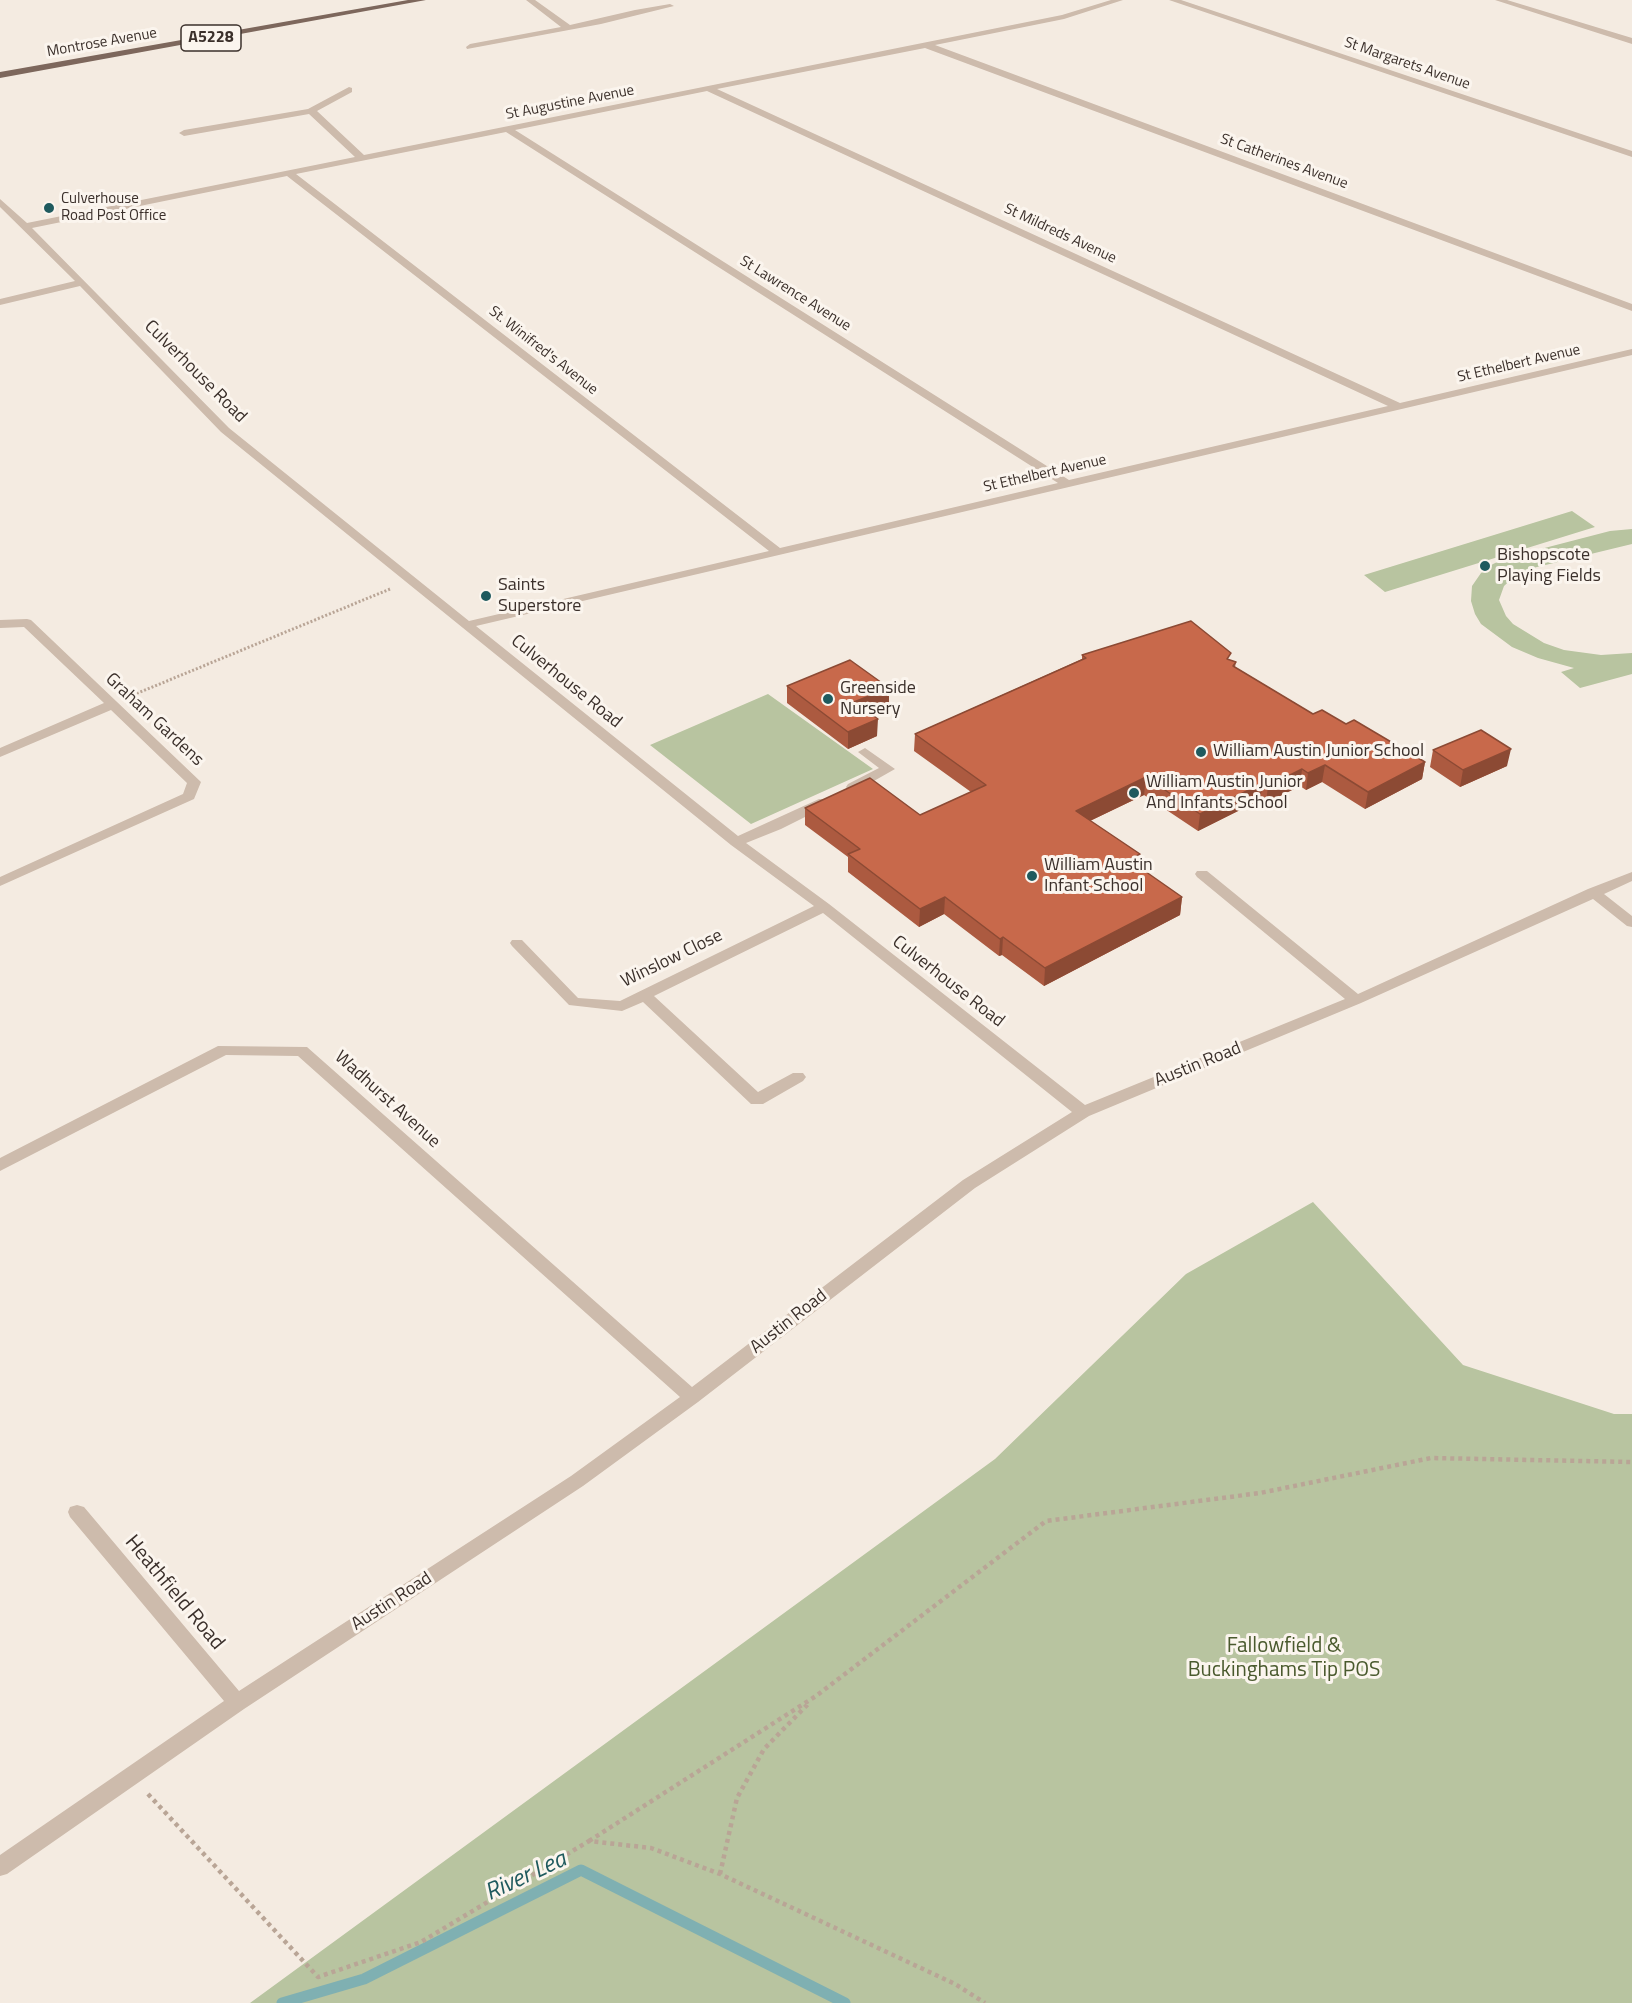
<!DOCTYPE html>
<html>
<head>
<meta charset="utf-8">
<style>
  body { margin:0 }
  canvas { display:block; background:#f4ebe1 }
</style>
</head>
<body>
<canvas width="1632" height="2003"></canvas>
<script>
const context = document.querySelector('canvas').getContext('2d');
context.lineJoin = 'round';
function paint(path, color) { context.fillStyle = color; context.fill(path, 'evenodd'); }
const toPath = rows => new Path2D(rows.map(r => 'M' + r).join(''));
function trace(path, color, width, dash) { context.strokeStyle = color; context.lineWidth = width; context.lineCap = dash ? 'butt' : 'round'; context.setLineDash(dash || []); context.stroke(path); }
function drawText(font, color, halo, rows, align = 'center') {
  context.font = font + ' "Titillium Web",sans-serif'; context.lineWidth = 6; context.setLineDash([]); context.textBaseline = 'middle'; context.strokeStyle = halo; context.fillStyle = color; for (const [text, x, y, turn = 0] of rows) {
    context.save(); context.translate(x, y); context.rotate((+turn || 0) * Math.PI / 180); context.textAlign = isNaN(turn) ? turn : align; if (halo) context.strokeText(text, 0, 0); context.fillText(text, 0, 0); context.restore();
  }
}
const green = toPath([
  [1572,511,1595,527,1385,592,1364,575],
  [1632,529,1632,544,1533,568,1516,575,1504,586,1499,600,1506,616,1513,624,1544,643,1564,650,1601,655,1632,653,1632,674,1580,688,1561,672,1574,668,1538,658,1512,647,1481,624,1475,614,1471,601,1472,586,1481,573,1493,564,1506,558,1610,531],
  [768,694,873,769,751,824,650,745],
  [1313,1202,1463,1365,1614,1414,1632,1414,1632,2003,250,2003,995,1459,1186,1274]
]);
const stream = toPath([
  [282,2003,364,1979,581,1870,845,2003]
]);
const pathFar1 = toPath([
  [133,695,390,589]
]);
const path = toPath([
  [148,1794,318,1977,421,1942,589,1841,651,1848,720,1874,955,1984,985,2003],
  [589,1841,816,1696,1046,1521,1260,1493,1431,1458,1632,1462],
  [720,1874,737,1798,764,1749,810,1702]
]);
const minor = toPath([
  [526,0,535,0,570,25,635,10,670,4,674,6,601,24,467,49,466,47,470,44,561,27,526,0],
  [1111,0,1123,0,1064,19,935,45,1632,304,1632,311,925,48,717,89,1400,403,1632,349,1632,355,476,626,738,836,819,799,829,799,831,802,829,805,781,829,746,843,829,904,1085,1105,1345,999,1197,877,1195,874,1197,871,1207,871,1358,994,1588,889,1632,872,1632,881,1604,894,1632,916,1632,927,1627,926,1593,899,1361,1003,1089,1116,975,1188,698,1402,583,1486,244,1709,7,1874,0,1876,0,1855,224,1701,70,1517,68,1512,70,1507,77,1505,84,1507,239,1691,571,1476,680,1397,298,1056,226,1055,0,1171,0,1158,218,1046,307,1047,692,1387,963,1180,1072,1112,823,913,654,996,758,1092,793,1073,803,1073,806,1077,803,1081,763,1104,751,1104,643,1002,622,1011,569,1005,512,946,510,943,512,940,522,940,578,998,620,1001,814,906,731,845,221,432,80,286,0,305,0,299,75,281,0,207,0,199,27,223,355,157,309,114,184,136,179,133,184,130,308,109,349,87,352,88,352,92,317,111,364,155,1062,15,1111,0],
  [707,91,1388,406,1069,480,515,130,707,91],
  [506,132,1058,483,780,548,296,174,506,132],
  [287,176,769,551,469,621,229,428,32,228,287,176],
  [1169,0,1181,0,1632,151,1632,157,1169,0],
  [1495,0,1507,0,1632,38,1632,44,1495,0],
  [27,619,31,620,201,782,194,799,0,886,0,877,183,794,187,783,111,710,0,757,0,748,104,703,24,627,0,628,0,620,27,619],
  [865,748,895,769,858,790,848,790,846,787,848,784,879,768,858,752,865,748]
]);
const major = toPath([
  [408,0,426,0,0,78,0,72,408,0]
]);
const wall = toPath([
  [1082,655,1231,660,1236,662,1235,667,1313,714,1346,724,1425,762,1422,779,1365,809,1322,782,1306,790,1300,786,1266,803,1260,800,1198,831,1144,795,1090,821,1140,854,1138,867,1182,897,1180,915,1044,986,1002,955,999,956,944,914,919,927,848,872,848,857,805,825,805,808,920,815,971,792,914,751,915,734,1082,659],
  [787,686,889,704,869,713,877,736,848,749,787,703],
  [1433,750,1507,766,1460,787,1430,767]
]);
const shadedWall = toPath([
  [889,688,889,704,854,719,854,702],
  [878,719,877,736,848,749,848,732],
  [1511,749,1507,766,1460,787,1463,770],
  [1425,762,1422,779,1365,809,1368,792],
  [1325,765,1322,782,1306,790,1308,773],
  [1302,769,1300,786,1266,803,1268,786],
  [1146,777,1144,795,1075,828,1076,811],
  [1263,783,1260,800,1198,831,1200,814],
  [1140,854,1138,872,1129,860],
  [945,897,944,914,919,927,920,909],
  [1182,897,1180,915,1044,986,1045,968],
  [1003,937,1002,955,999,956,1000,939]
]);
const building = toPath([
  [1191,621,1231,653,1227,659,1236,662,1233,666,1313,714,1322,710,1346,724,1354,720,1425,762,1368,792,1325,765,1308,773,1302,769,1268,786,1263,783,1200,814,1146,777,1076,811,1140,854,1129,860,1182,897,1045,968,1003,937,1000,939,945,897,920,909,848,854,860,849,805,808,870,778,920,815,986,785,915,734,1086,658,1082,655,1191,621],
  [850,660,889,688,854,702,878,719,848,732,787,686,850,660],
  [1481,730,1511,749,1463,770,1433,750,1481,730]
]);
const markers = [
  [49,208,6,"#1f5a5e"],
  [1485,566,6,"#1f5a5e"],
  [486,596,6,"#1f5a5e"],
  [828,699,6,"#1f5a5e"],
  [1201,752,6,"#1f5a5e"],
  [1134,793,6,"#1f5a5e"],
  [1032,876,6,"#1f5a5e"]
];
const farStreetnames = [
  ["Montrose Avenue",102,43,-10],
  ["St Margarets Avenue",1407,64,19],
  ["St Augustine Avenue",570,103,-11],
  ["St Catherines Avenue",1284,162,20],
  ["St Mildreds Avenue",1060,234,25],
  ["St Lawrence Avenue",795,294,32],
  ["St. Winifred's Avenue",543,351,38],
  ["St Ethelbert Avenue",1519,364,-13],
  ["St Ethelbert Avenue",1045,474,-13]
];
const farPoinames = [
  ["Culverhouse",61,199],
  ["Road Post Office",61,216]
];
const shields = [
  [211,38,60]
];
const shieldNames = [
  ["A5228",211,38]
];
const streetNames = [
  ["Culverhouse Road",195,372,45],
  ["Culverhouse Road",566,682,39],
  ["Graham Gardens",154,720,43],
  ["Winslow Close",672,959,-26],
  ["Culverhouse Road",948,982,38],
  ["Austin Road",1198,1065,-22],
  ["Wadhurst Avenue",387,1100,42],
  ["Austin Road",789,1322,-38],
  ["Austin Road",392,1602,-33]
];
const poiNames = [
  ["Bishopscote",1497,556],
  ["Playing Fields",1497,577],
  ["Saints",498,586],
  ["Superstore",498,607],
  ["Greenside",840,689],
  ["Nursery",840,710],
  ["William Austin Junior School",1213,752],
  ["William Austin Junior",1146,783],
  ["And Infants School",1146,804],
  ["William Austin",1044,866],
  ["Infant School",1044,887]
];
const nearStreetnames = [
  ["Heathfield Road",174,1593,50]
];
const nearParknames = [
  ["Fallowfield &",1284,1647],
  ["Buckinghams Tip POS",1284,1671]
];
const nearWaternames = [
  ["River Lea",526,1877,-25]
];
paint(green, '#b8c4a0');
trace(stream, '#7fb0b2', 11);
trace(pathFar1, '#b9a596', 3, [2, 2]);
trace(path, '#b9a596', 4.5, [4, 4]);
paint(minor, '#cdbbac');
paint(major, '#7d675c');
paint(wall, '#ac5a40');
paint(shadedWall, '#8c4a34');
paint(building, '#c8694b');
trace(building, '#8c4a34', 1.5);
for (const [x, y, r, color] of markers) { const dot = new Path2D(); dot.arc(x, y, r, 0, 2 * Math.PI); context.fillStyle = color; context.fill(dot); trace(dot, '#fbf5ee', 2); }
drawText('15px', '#3b302b', '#fbf5ee', farStreetnames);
drawText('15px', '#3b302b', '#fbf5ee', farPoinames, 'left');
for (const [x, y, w] of shields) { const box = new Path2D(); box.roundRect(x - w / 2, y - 13, w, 26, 4.5); context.fillStyle = '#fbf5ee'; context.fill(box); trace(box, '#3b302b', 1.5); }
drawText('bold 16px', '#3b302b', null, shieldNames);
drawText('18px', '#3b302b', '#fbf5ee', streetNames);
drawText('18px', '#3b302b', '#fbf5ee', poiNames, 'left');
drawText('21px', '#3b302b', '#fbf5ee', nearStreetnames);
drawText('21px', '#4a5a2e', '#fbf5ee', nearParknames);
drawText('italic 24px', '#1f5a5e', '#fbf5ee', nearWaternames);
</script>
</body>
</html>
